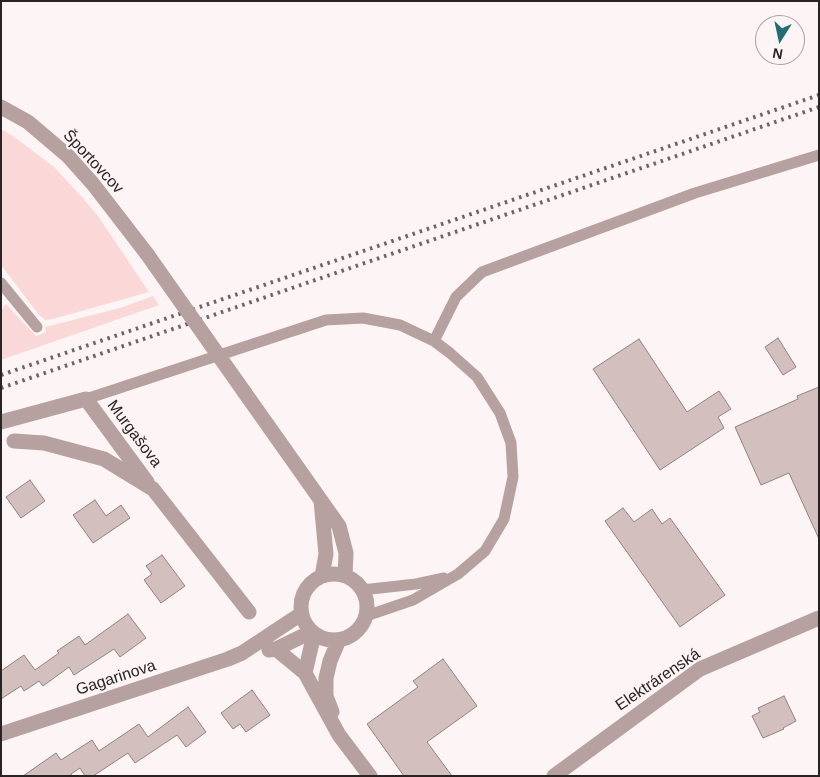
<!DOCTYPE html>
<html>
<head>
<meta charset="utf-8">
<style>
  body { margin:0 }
  #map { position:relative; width:820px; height:777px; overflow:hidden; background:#fdf5f5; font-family:Helvetica,sans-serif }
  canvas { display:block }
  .frame { position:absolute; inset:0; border:2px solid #2a2323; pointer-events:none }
  .north { position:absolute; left:755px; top:15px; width:50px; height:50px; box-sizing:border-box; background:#fdf5f5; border:1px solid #a9a1a1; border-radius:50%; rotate:190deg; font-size:14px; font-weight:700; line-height:20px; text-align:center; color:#2a2323 }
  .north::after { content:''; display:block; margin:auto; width:18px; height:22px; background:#236e71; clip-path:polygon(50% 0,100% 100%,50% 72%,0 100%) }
</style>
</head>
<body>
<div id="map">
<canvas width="820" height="777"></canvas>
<div class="frame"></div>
<div class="north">N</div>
</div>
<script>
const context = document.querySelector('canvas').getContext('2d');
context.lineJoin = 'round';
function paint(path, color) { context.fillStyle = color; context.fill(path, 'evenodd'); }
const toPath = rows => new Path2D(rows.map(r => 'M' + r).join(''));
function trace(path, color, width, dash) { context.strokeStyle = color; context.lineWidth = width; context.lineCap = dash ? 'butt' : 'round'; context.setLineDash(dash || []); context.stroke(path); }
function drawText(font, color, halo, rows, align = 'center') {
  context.font = font + ' Helvetica,sans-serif'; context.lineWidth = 4; context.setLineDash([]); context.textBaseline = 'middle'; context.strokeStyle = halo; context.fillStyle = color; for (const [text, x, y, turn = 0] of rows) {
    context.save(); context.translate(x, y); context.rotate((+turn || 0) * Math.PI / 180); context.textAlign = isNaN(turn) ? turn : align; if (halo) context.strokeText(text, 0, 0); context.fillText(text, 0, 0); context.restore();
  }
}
const green = toPath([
  [1,129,16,138,54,167,82,197,98,216,149,292,53,319,45,320,39,315,1,265],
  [153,296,159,305,1,360,1,311,6,304,36,336,46,332,45,327,120,308]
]);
const building = toPath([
  [778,338,796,367,783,375,765,347,778,338],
  [639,339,687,412,719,391,731,409,718,417,724,428,660,470,593,369,639,339],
  [819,387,819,539,789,473,761,485,735,427,798,399,797,396,819,387],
  [30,480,45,501,21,518,6,497,30,480],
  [95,500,106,516,121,505,130,518,93,543,73,515,95,500],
  [623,508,634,522,652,509,662,524,670,518,725,595,680,627,605,521,623,508],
  [162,555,185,586,161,603,144,580,152,574,146,566,162,555],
  [128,614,146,638,120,657,114,649,74,675,69,667,43,686,39,681,24,691,21,686,1,699,1,671,24,655,35,670,59,653,57,651,79,636,85,645,128,614],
  [443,659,477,706,427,742,452,776,404,776,367,724,418,687,413,681,443,659],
  [252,690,270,715,246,732,240,724,233,729,221,713,252,690],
  [784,696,796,721,783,728,784,729,763,738,752,716,760,712,758,708,784,696],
  [188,707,206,732,186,747,177,735,135,763,128,753,93,776,85,776,80,768,71,774,72,776,23,776,56,753,61,760,92,740,99,751,139,724,148,737,188,707]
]);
const lane = toPath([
  [1,283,37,327],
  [434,341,456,297,482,272,695,193,819,155],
  [86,399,326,320,363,318,400,325,434,341,450,353,477,377,500,413,511,443,513,477,504,519,485,551,458,574,413,600,366,616],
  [362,590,416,584,444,578]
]);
const street = toPath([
  [1,107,28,122,68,156,93,184,147,254],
  [245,393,339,526,346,553,345,576],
  [1,422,86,399,147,482],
  [14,441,44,443,104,459,153,489,249,612],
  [321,501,326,554,322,576],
  '301 607a33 33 0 1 1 66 0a33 33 0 1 1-66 0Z',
  [276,649,305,673,339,735,370,776],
  [269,650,276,649,311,632],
  [305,673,314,634],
  [332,712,326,696,326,678,330,661,339,640],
  [1,734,228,659,242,653,301,614],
  [554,776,700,669,819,618]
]);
const rail = toPath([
  [1,375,819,95],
  [1,388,819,107]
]);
const streetBridge = toPath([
  [147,254,245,393]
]);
const streetNames = [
  ["Športovcov",93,162,47],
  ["Murgašova",134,434,53],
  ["Gagarinova",116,678,-18],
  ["Elektrárenská",658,680,-34]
];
paint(green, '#fad8d8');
paint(building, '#d4bfbf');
trace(building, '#948080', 1);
trace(lane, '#b7a0a0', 11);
trace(street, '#b7a0a0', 15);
trace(rail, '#6b6464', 4, [2.5, 5]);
trace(streetBridge, '#b7a0a0', 15);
drawText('16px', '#2a2323', '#fdf5f5', streetNames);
</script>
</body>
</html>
